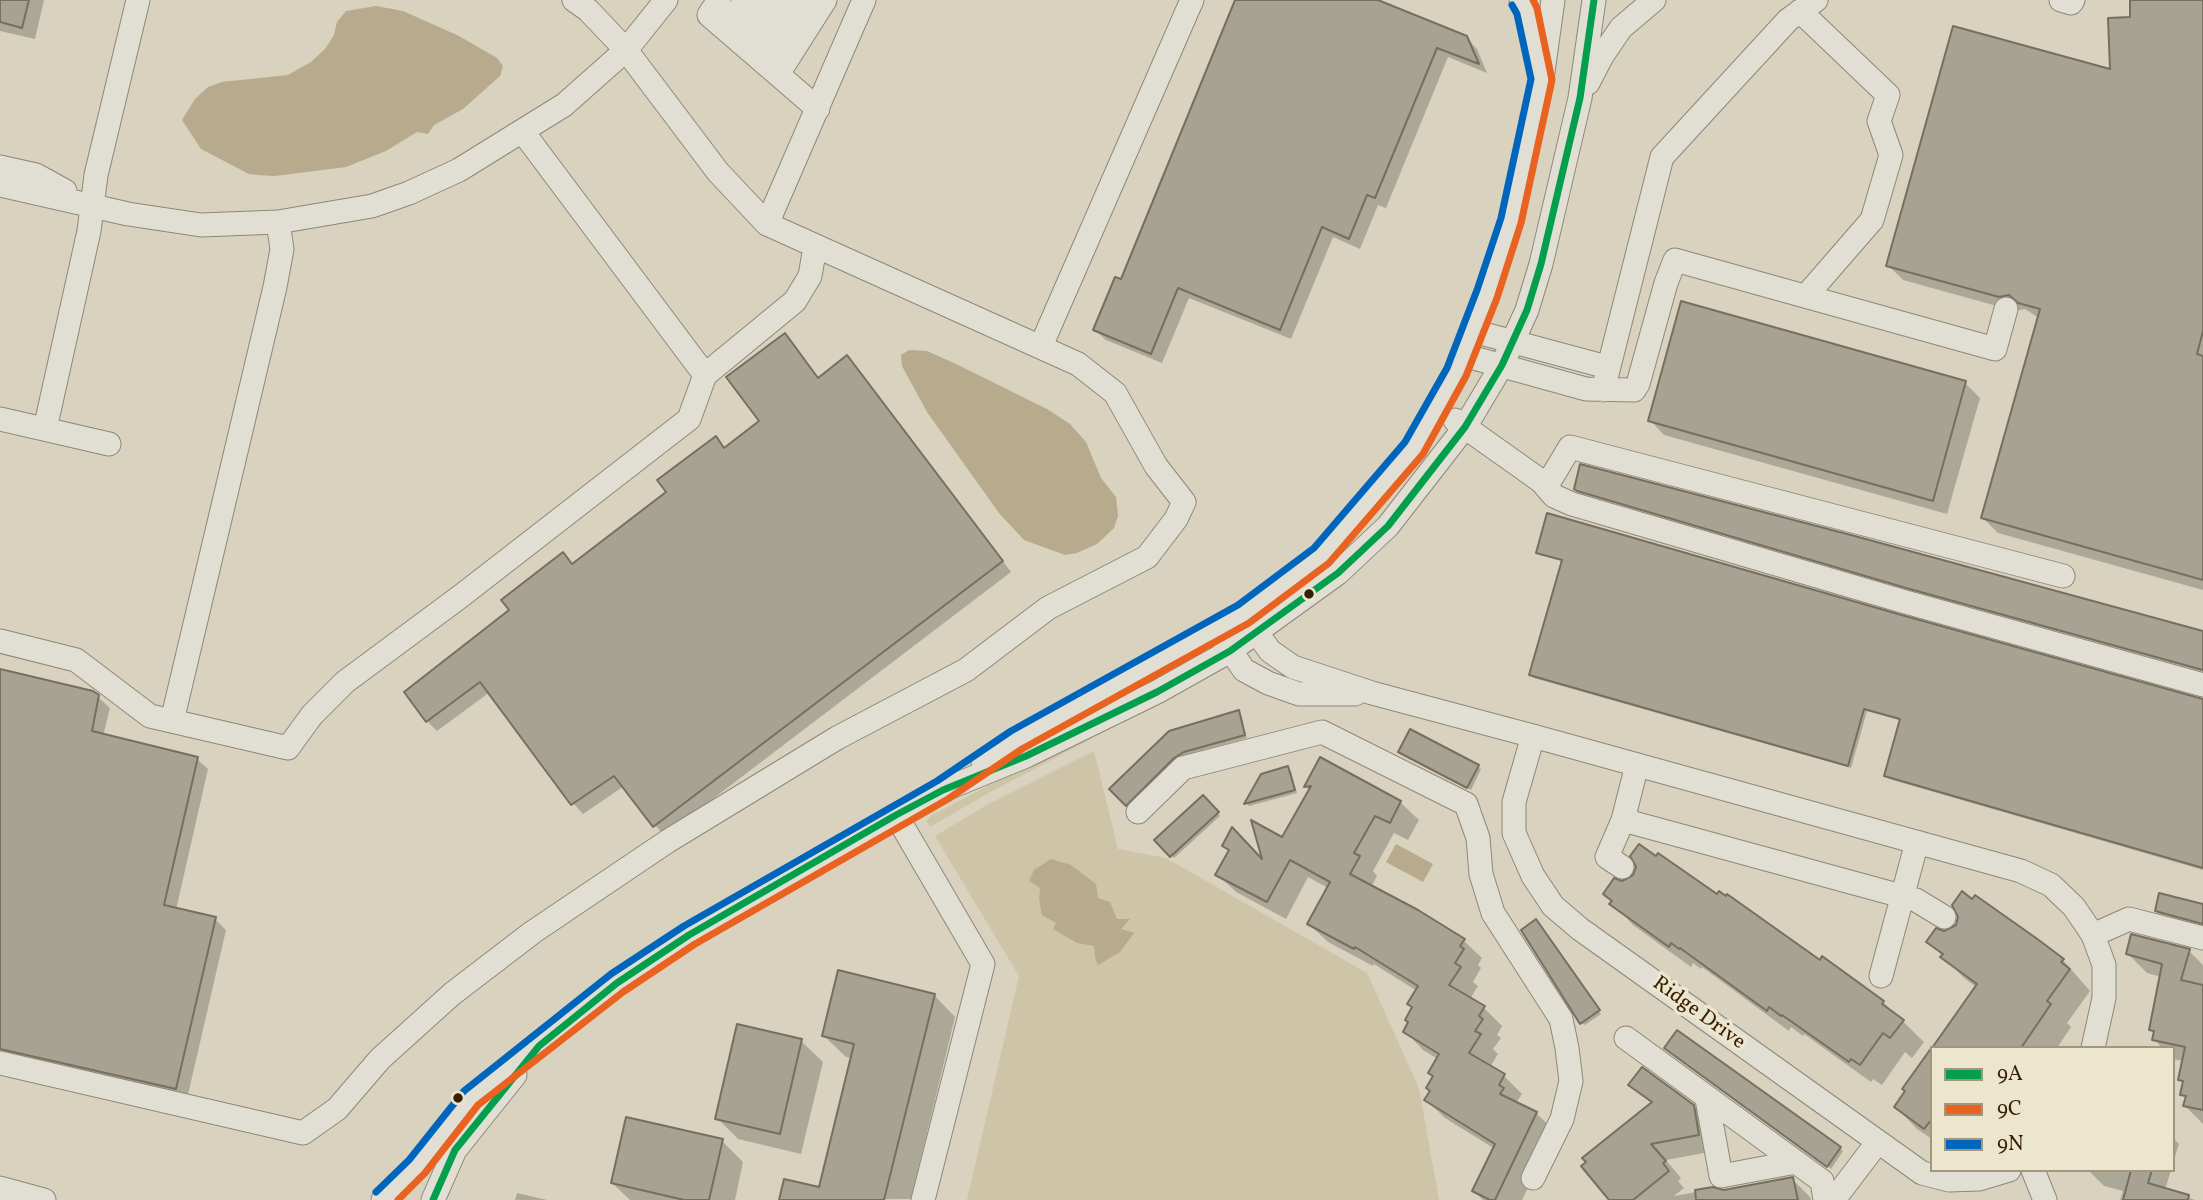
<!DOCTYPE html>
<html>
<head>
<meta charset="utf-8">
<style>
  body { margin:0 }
  #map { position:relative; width:2203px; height:1200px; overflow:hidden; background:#d8d2be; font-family:Vollkorn,serif }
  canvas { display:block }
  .legend { position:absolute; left:1930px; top:1046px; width:245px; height:126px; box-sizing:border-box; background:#ede6ce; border:2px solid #a4967d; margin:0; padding:9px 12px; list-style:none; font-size:21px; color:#371f03 }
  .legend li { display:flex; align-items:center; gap:14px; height:35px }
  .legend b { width:35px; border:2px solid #a4967d }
</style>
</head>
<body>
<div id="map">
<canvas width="2203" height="1200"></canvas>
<ul class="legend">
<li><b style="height:9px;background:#039f4d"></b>9A</li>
<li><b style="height:9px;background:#e96220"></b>9C</li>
<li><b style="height:9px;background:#0065bd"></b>9N</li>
</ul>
</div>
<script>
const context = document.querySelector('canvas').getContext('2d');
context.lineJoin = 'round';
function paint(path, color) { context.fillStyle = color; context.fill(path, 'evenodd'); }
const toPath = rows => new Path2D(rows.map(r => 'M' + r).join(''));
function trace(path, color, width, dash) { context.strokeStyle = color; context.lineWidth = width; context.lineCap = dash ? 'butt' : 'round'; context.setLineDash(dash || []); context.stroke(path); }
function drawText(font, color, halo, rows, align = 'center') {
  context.font = font + ' Vollkorn,serif'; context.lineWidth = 7; context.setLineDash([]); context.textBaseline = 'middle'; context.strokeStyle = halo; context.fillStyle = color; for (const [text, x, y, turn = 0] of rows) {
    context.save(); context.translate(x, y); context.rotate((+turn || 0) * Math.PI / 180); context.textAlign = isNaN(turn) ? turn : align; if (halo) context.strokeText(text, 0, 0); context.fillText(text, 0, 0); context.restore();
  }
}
const green = toPath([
  [1090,733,1091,739,985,795,930,827,926,821,932,815],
  [1094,751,1118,849,1166,858,1367,973,1419,1088,1439,1200,967,1200,1019,976,935,836,985,806],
  [1040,888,1116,919,1129,920,1120,929,1134,934,1095,957,1094,946,1077,943,1054,929,1056,923,1039,899]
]);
const water = toPath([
  [376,6,403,11,459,36,497,58,503,66,500,76,463,109,434,125,428,134,417,132,386,151,346,167,275,176,257,175,249,174,201,149,182,120,195,99,208,87,222,82,288,75,311,62,325,49,334,35,337,22,346,11],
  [909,350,927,351,954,363,1047,409,1070,424,1086,442,1101,478,1116,497,1118,516,1114,528,1097,544,1077,553,1065,555,1024,540,999,513,927,412,902,366,901,355],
  [1396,844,1433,864,1423,882,1386,862],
  [1051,859,1071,865,1096,884,1098,898,1110,902,1117,919,1130,919,1121,929,1134,933,1120,952,1098,965,1095,957,1094,946,1077,943,1053,929,1056,923,1042,915,1039,899,1040,888,1029,881,1034,870]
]);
const shadow = toPath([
  [0,0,44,0,35,39,0,31],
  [1237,0,1374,0,1466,37,1477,49,1487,73,1448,57,1386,208,1378,205,1360,249,1333,237,1291,339,1189,298,1162,363,1106,340,1095,330,1121,281],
  [2131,0,2203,0,2203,590,1998,533,1983,518,2039,318,2025,309,2015,311,1903,280,1888,265,2112,72,2132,19],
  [785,335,820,379,847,358,857,368,1011,572,664,836,624,786,583,814,573,803,490,692,437,731,427,721,512,611,563,555,573,565,669,493,716,438,726,449,761,422],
  [1965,383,1980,398,1947,514,1664,435,1650,420],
  [1576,489,2203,633,2203,672,1910,590,1582,493],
  [1538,552,2203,699,2203,870,1889,779,1886,776,1902,721,1867,711,1851,768,1534,678,1531,675,1563,561,1541,555],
  [0,671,98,697,110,708,103,736,197,759,208,769,176,910,215,919,226,930,187,1099,0,1057],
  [1238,712,1241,715,1247,738,1187,755,1177,760,1130,808,1111,789],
  [1400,752,1478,766,1481,769,1471,790],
  [1321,760,1400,802,1419,820,1408,840,1394,833,1373,871,1377,876,1371,887,1463,940,1482,958,1478,965,1481,968,1473,982,1478,986,1470,999,1484,1008,1502,1026,1497,1035,1501,1038,1493,1049,1498,1054,1490,1067,1504,1076,1522,1094,1516,1103,1536,1113,1555,1131,1522,1200,1483,1200,1474,1191,1495,1149,1445,1118,1426,1100,1431,1091,1438,1059,1423,1050,1405,1031,1414,1008,1417,991,1374,964,1373,966,1328,942,1309,924,1328,888,1308,877,1286,919,1236,892,1217,874,1230,852,1224,846,1264,863,1283,840,1310,791,1306,787],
  [1288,768,1291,771,1297,793,1249,806,1247,804,1262,775],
  [1203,797,1220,816,1174,858,1157,840],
  [1605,894,1820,963,1883,1002,1924,1042,1912,1058,1905,1052,1882,1085,1873,1079,1871,1082,1804,1034,1803,1036,1791,1027,1789,1031,1702,967,1701,969,1693,963,1691,967,1633,925],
  [2203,906,2203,925,2159,914,2156,911],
  [1539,924,1601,1014,1585,1025,1582,1023],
  [2035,940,2063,960,2090,991,2067,1023,2071,1027,2057,1048,1933,1048,1976,987,1964,978,1928,941],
  [2189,951,2203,965,2203,1124,2185,1106,2187,1099,2182,1095,2185,1084,2180,1080,2183,1061,2173,1059,2173,1048,2162,1048,2154,1039,2155,1034,2151,1029,2161,977,2147,973,2128,954],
  [934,995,955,1017,911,1199,781,1200,820,1189,852,1058,846,1057,824,1036],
  [801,1041,823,1062,801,1154,738,1139,717,1118],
  [1932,1050,1932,1139,1917,1129,1896,1107],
  [1669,1051,1840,1148,1843,1151,1831,1169],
  [1631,1085,1693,1106,1710,1123,1715,1151,1666,1160,1681,1178,1678,1181,1684,1188,1674,1196,1713,1189,1724,1192,1792,1179,1810,1197,1811,1200,1611,1200,1652,1104],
  [2173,1138,2179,1144,2173,1163],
  [722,1141,743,1162,735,1200,630,1200,612,1183],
  [2088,1170,2171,1170,2165,1190,2195,1200,2120,1200,2123,1191,2104,1186],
  [517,1193,547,1200,515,1200]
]);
const building = toPath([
  [0,0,29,0,22,28,0,22,0,0],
  [1235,0,1378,0,1467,36,1479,64,1437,48,1375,198,1367,195,1349,239,1322,227,1280,330,1178,288,1151,354,1093,330,1115,277,1121,279,1235,0],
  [2130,0,2203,0,2203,331,2197,354,2203,356,2203,580,1981,518,2040,309,2018,303,2009,295,1999,297,1886,266,1953,26,2110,69,2108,18,2130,17,2130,0],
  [1681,301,1966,381,1933,501,1648,421,1681,301],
  [785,333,818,378,847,355,1003,561,653,827,614,776,571,805,480,682,426,722,404,692,509,610,501,600,563,552,572,564,666,492,657,480,716,436,724,448,759,421,726,377,785,333],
  [1580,464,1851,535,2203,631,2203,670,1906,588,1577,491,1574,489,1580,464],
  [1547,513,1898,614,2203,699,2203,868,1884,776,1900,719,1864,709,1848,766,1529,675,1562,560,1536,553,1547,513],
  [0,669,93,691,99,695,92,731,198,757,164,905,216,917,176,1089,0,1049,0,669],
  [1239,710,1245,735,1184,752,1174,758,1126,806,1109,789,1169,731,1239,710],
  [1410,729,1479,765,1467,788,1398,752,1410,729],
  [1320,757,1401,801,1390,823,1375,816,1354,853,1360,856,1350,874,1418,910,1465,939,1460,946,1464,949,1455,963,1461,967,1449,985,1485,1006,1479,1016,1483,1019,1475,1031,1481,1034,1469,1053,1505,1074,1499,1085,1504,1088,1500,1094,1537,1112,1495,1200,1490,1200,1472,1191,1495,1144,1424,1100,1430,1091,1426,1088,1433,1076,1428,1073,1439,1054,1403,1032,1408,1022,1405,1020,1412,1007,1407,1004,1418,986,1355,947,1354,949,1307,924,1330,882,1290,860,1267,902,1215,875,1229,850,1222,846,1232,827,1262,859,1251,820,1282,837,1311,786,1304,787,1320,757],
  [1288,766,1295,790,1244,804,1261,774,1288,766],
  [1203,795,1219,812,1170,857,1154,840,1203,795],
  [1639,844,1656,856,1658,853,1717,894,1719,891,1726,896,1727,894,1820,960,1822,956,1884,1001,1882,1004,1904,1020,1890,1038,1883,1033,1860,1065,1851,1059,1849,1062,1782,1015,1781,1016,1769,1007,1767,1011,1680,948,1679,949,1671,943,1669,947,1609,904,1612,901,1603,894,1614,878,1622,881,1633,875,1636,867,1630,856,1639,844],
  [1962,891,1972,899,1975,895,2036,938,2064,959,2061,962,2070,969,2047,1001,2051,1004,2021,1048,1932,1048,1977,984,1940,957,1943,954,1926,942,1936,928,1944,931,1956,925,1958,917,1952,905,1962,891],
  [2159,893,2203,904,2203,924,2155,911,2159,893],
  [1536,919,1600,1010,1580,1024,1521,930,1536,919],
  [2131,934,2190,949,2181,980,2203,985,2203,1110,2183,1106,2186,1096,2180,1095,2183,1081,2178,1080,2185,1047,2152,1040,2154,1031,2149,1030,2162,964,2126,954,2131,934],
  [838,970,935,994,884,1200,779,1200,784,1179,819,1187,854,1044,822,1036,838,970],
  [737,1024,802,1039,780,1134,715,1119,737,1024],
  [1677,1030,1841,1147,1827,1167,1664,1048,1677,1030],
  [1932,1047,1932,1119,1924,1129,1894,1107,1905,1091,1902,1089,1932,1047],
  [1642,1067,1694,1105,1699,1135,1651,1144,1666,1161,1663,1163,1669,1171,1633,1200,1609,1200,1581,1166,1586,1162,1582,1158,1652,1102,1628,1085,1642,1067],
  [626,1117,723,1139,709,1200,684,1200,611,1183,626,1117],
  [2131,1170,2152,1170,2148,1183,2189,1195,2188,1200,2123,1200,2131,1170],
  [1793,1177,1798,1200,1696,1200,1695,1190,1713,1187,1724,1190,1793,1177]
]);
const minor = toPath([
  [719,0,709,15,818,109],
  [1521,0,1527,10,1539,62],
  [2061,0,2071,3,2073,0],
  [1800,11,1888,95,1879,121,1891,155,1872,220,1806,296],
  [727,30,745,0],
  [763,36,786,0],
  [740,42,767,0],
  [764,62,805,0],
  [778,74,825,0],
  [1588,83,1602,56,1621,28,1654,0],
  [523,132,705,375],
  [0,167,36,175,65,191],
  [0,185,128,214,201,225,278,222,372,206,409,193,459,170,564,105,626,50,666,0],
  [767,224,864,0],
  [1473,331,1607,367],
  [1041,346,1192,0],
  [1463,355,1586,389,1634,390,1638,384,1666,283,1675,260,1995,349,2006,309],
  [1603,390,1662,157,1788,20,1816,0],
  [0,419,109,444],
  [1455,420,1541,481,1554,496,1572,504,1902,601,2203,685],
  [45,429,89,231,96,175,138,0],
  [1546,487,1570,447,2063,576],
  [1249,622,1270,651,1293,667,1372,693,1533,736],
  [1222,638,1244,670,1268,683,1299,694,1355,694],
  [0,641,76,660,150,716,288,748,312,715,345,682,461,596,689,419,705,375,795,301,810,276,815,247],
  [172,721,275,287,282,249,278,222],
  [983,762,1016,740,1254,607,1321,556,1390,478,1414,448,1457,372,1487,294,1511,221,1542,79,1553,0],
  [1138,812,1183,768,1322,732,1466,804,1478,838,1481,874,1493,913,1561,1019,1567,1048,1571,1081,1562,1119,1533,1178],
  [896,815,983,964,923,1200],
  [1623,820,1916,900,1944,917],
  [1622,867,1607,857,1623,820,1637,765],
  [2093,935,2129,919,2203,938],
  [1881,976,1917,842],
  [1626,1038,1822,1181,1825,1200],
  [0,1063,303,1133,337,1109,380,1059,452,994,533,932,668,841,837,738,966,670,1048,608,1147,557,1176,519,1184,502,1156,466,1115,393,1078,364,767,224,718,172,626,50,588,10,574,0],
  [1707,1099,1721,1176,1796,1162],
  [2009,1170,1979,1179,1949,1180,1922,1173,1580,929,1553,906,1533,876,1514,833,1514,802,1533,736,2021,871,2051,885,2074,907,2093,935,2104,965,2104,998,2093,1048],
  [2033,1170,2045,1200],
  [0,1188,44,1200],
  [1839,1193,1877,1143],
  [383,1200,417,1167,471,1098,617,983,661,953,943,790,1026,756,1157,692,1230,651,1338,573,1388,526,1465,427,1502,365,1527,310,1541,264,1580,98,1594,0],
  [433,1200,455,1150,515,1075]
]);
const bus1 = toPath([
  [433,1200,455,1150,539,1046,617,983,689,935,896,815,943,790,1026,756,1157,692,1230,651,1338,573,1388,526,1465,427,1502,365,1527,310,1541,264,1580,98,1594,0]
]);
const bus2 = toPath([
  [398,1200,425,1173,478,1105,623,992,695,944,948,799,1022,749,1249,623,1329,563,1423,454,1466,376,1497,298,1521,223,1552,80,1537,8,1533,0]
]);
const bus3 = toPath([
  [376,1192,409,1160,464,1091,611,974,684,926,937,781,1011,731,1238,605,1314,548,1405,442,1447,368,1477,290,1501,218,1531,79,1517,14,1512,5]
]);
const markers = [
  [1309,594,6,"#371f03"],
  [458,1098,6,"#371f03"]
];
const streetNames = [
  ["Ridge Drive",1698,1014,36]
];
paint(green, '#cec4a8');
paint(water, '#b7aa8d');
paint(shadow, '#0003');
paint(building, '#a8a293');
trace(building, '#766f60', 2);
trace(minor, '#8e8779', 25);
trace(minor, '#e1ded4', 23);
trace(bus1, '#039f4d', 7);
trace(bus2, '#e96220', 7);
trace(bus3, '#0065bd', 7);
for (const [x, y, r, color] of markers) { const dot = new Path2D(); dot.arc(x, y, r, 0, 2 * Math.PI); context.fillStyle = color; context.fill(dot); trace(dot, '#ede6ce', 2.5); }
drawText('21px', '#371f03', '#ede6ce', streetNames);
</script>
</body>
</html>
